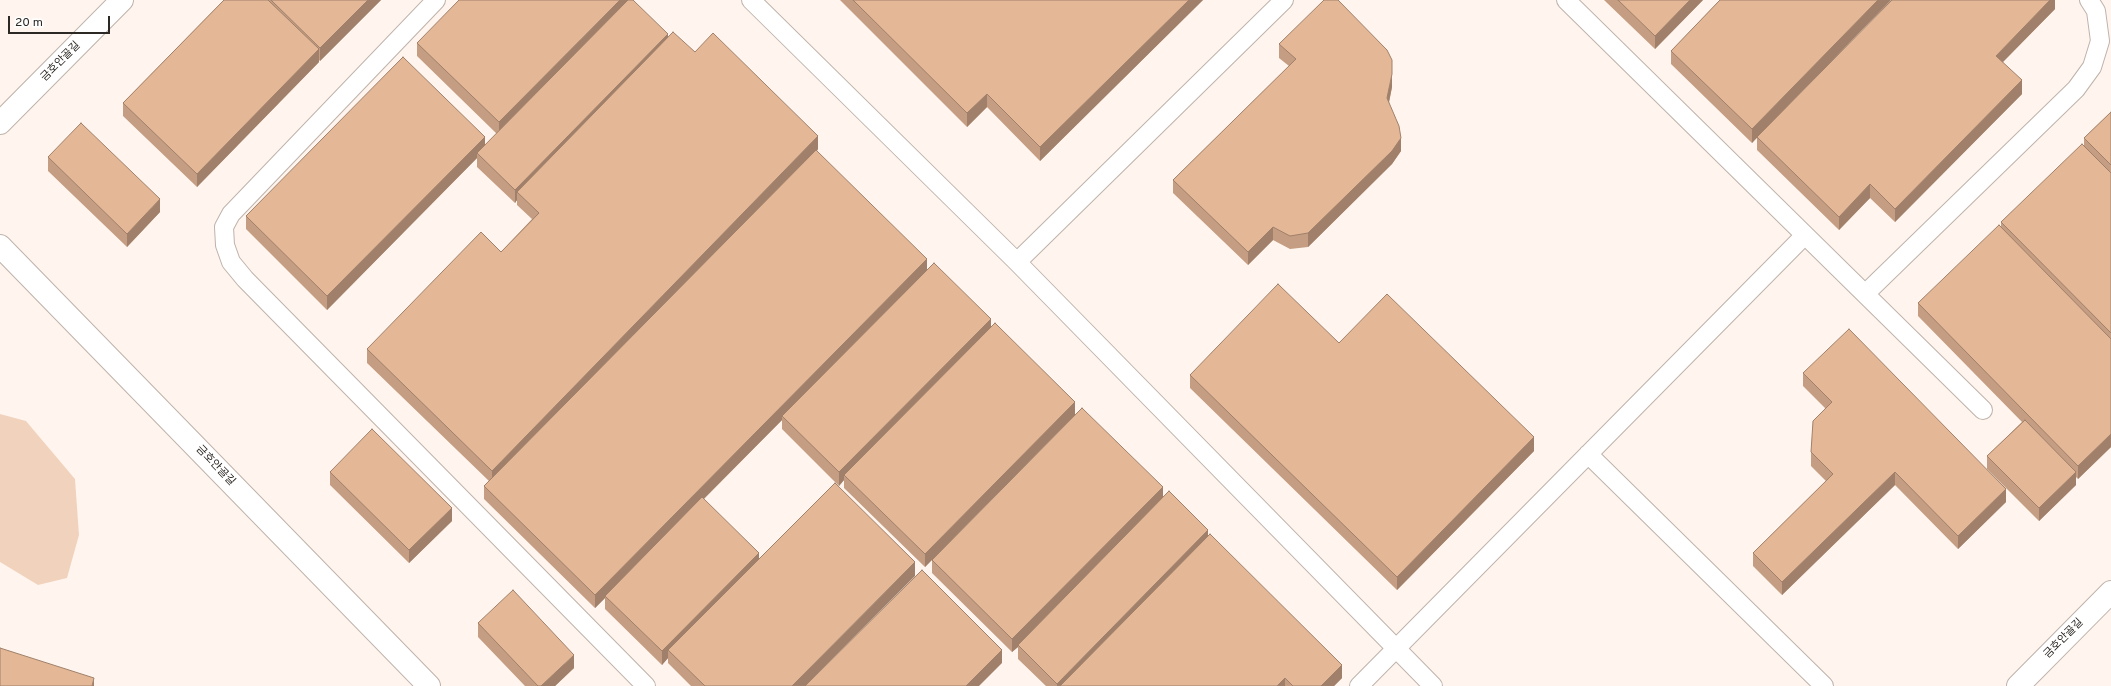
<!DOCTYPE html>
<html>
<head>
<meta charset="utf-8">
<style>
  body { margin:0 }
  #map { position:relative; width:2111px; height:686px; overflow:hidden; background:#fff5ee; font-family:Overpass,sans-serif }
  canvas { display:block }
  .scale { position:absolute; left:8px; top:16px; width:102px; height:18px; box-sizing:border-box; border:2px solid #2c2824; border-top:0; padding-left:5px; font-size:12px; line-height:14px; white-space:nowrap; color:#2c2824; -webkit-text-stroke:3px #fff; paint-order:stroke }
</style>
</head>
<body>
<div id="map">
<canvas width="2111" height="686"></canvas>
<div class="scale">20 m</div>
</div>
<script>
const context = document.querySelector('canvas').getContext('2d');
context.lineJoin = 'round';
function paint(path, color) { context.fillStyle = color; context.fill(path, 'evenodd'); }
const toPath = rows => new Path2D(rows.map(r => 'M' + r).join(''));
function trace(path, color, width, dash) { context.strokeStyle = color; context.lineWidth = width; context.lineCap = dash ? 'butt' : 'round'; context.setLineDash(dash || []); context.stroke(path); }
function drawText(font, color, halo, rows, align = 'center') {
  context.font = font + ' Overpass,"Noto Sans KR",sans-serif'; context.lineWidth = 4; context.setLineDash([]); context.textBaseline = 'middle'; context.strokeStyle = halo; context.fillStyle = color; for (const [text, x, y, turn = 0] of rows) {
    context.save(); context.translate(x, y); context.rotate((+turn || 0) * Math.PI / 180); context.textAlign = isNaN(turn) ? turn : align; if (halo) context.strokeText(text, 0, 0); context.fillText(text, 0, 0); context.restore();
  }
}
const green = toPath([
  [0,414,26,421,75,479,79,535,67,578,38,585,0,562]
]);
const lane = toPath([
  [436,0,231,214,224,227,225,245,231,262,245,279,646,686],
  [751,0,1017,262,1433,686],
  [1566,0,1983,410],
  [1017,262,1284,0],
  [1865,294,2076,89,2092,67,2100,41,2096,11,2089,0],
  [1588,454,1824,686],
  [1359,686,1805,235]
]);
const street = toPath([
  [0,123,122,0],
  [0,246,429,686],
  [2018,686,2111,592]
]);
const wall = toPath([
  [224,0,381,0,320,61,319,60,319,62,197,187,123,116,123,103],
  [840,0,1203,0,1040,161,987,107,967,127],
  [1604,0,1703,0,1655,49],
  [1720,0,1891,0,1787,106,2055,0,2055,9,2003,62,2022,94,1895,222,1870,198,1839,230,1757,150,1757,137,1752,143,1671,64,1671,51],
  [668,38,695,52,818,149,817,151,927,270,991,327,1075,415,925,567,844,488,844,480,839,486,782,429,782,420,704,499,759,558,805,686,691,686,668,663,668,658,662,665,605,609,605,598,595,608,484,499,484,486,489,481,367,363,367,349,501,252,532,219,517,205,517,200,515,203,477,167,477,158,327,310,246,229,246,216,485,146,497,134,417,56,417,43],
  [1279,44,1392,87,1389,103,1401,151,1392,164,1308,247,1290,249,1273,240,1248,265,1173,193,1173,180,1289,66,1279,58],
  [2111,112,2111,447,2078,479,2076,477,2076,485,2039,521,1987,469,1987,456,2022,422,1918,316,1918,303,2001,228,2001,222,2084,146,2084,138],
  [48,157,160,212,127,247,48,171],
  [1339,343,1534,451,1397,590,1190,388,1190,375],
  [1803,373,2006,502,1958,549,1895,485,1782,595,1753,566,1753,553,1826,481,1811,466,1811,452,1825,408,1803,386],
  [330,472,452,521,409,563,330,485],
  [1163,497,1208,536,1342,678,1334,686,1046,686,1018,659,1018,647,1012,652,932,573,932,560],
  [478,623,574,668,555,686,525,686,478,637]
]);
const shadedWall = toPath([
  [368,0,381,0,320,61,320,48],
  [620,0,633,0,499,136,499,122],
  [1189,0,1203,0,1040,161,1040,147],
  [1690,0,1703,0,1655,49,1655,36],
  [1878,0,1891,0,1752,143,1752,129],
  [2050,0,2055,0,2055,9,1996,69,1996,56],
  [668,34,668,47,517,192,517,200,515,203,515,190],
  [319,49,319,62,197,187,197,174],
  [1392,74,1392,87,1387,111,1387,98],
  [2022,80,2022,94,1895,222,1895,209],
  [987,94,987,107,967,127,967,113],
  [818,136,818,149,492,484,492,471],
  [485,137,485,150,477,153,477,158,327,310,327,296],
  [1401,138,1401,151,1392,164,1308,247,1308,233],
  [1870,184,1870,198,1839,230,1839,217],
  [160,199,160,212,127,247,127,234],
  [1273,227,1273,240,1248,265,1248,252],
  [927,259,927,273,782,416,782,420,606,597,605,596,605,598,595,608,595,595],
  [991,319,991,332,844,475,844,480,839,486,839,472],
  [1075,402,1075,415,925,567,925,554],
  [2111,434,2111,447,2078,479,2078,466],
  [1534,437,1534,451,1397,590,1397,577],
  [1895,472,1895,485,1782,595,1782,582],
  [2076,472,2076,485,2039,521,2039,508],
  [1163,487,1163,500,1018,645,1018,647,1012,652,1012,639],
  [2006,489,2006,502,1958,549,1958,536],
  [452,508,452,521,409,563,409,550],
  [1208,530,1208,543,1067,686,1057,686,1057,684],
  [759,553,759,566,668,650,668,658,662,665,662,651],
  [915,562,915,576,805,686,792,686],
  [1002,650,1002,663,979,686,966,686],
  [574,655,574,668,555,686,541,686],
  [1342,665,1342,678,1334,686,1321,686],
  [94,678,94,686,92,686],
  [1285,678,1285,686,1277,686]
]);
const building = toPath([
  [224,0,268,0,319,49,197,174,123,103,224,0],
  [271,0,368,0,320,48,271,0],
  [459,0,620,0,499,122,417,43,459,0],
  [628,0,633,0,668,34,515,190,477,153,628,0],
  [853,0,1189,0,1040,147,987,94,967,113,853,0],
  [1324,0,1338,0,1387,50,1392,60,1392,74,1387,98,1399,126,1401,138,1392,151,1308,233,1290,236,1273,227,1248,252,1173,180,1296,59,1279,44,1324,0],
  [1618,0,1690,0,1655,36,1618,0],
  [1720,0,1878,0,1752,129,1671,51,1720,0],
  [1892,0,2050,0,1996,56,2022,80,1895,209,1870,184,1839,217,1757,137,1892,0],
  [673,32,695,52,713,33,818,136,492,471,367,349,481,232,501,252,539,213,517,192,673,32],
  [403,57,485,137,327,296,246,216,403,57],
  [2111,112,2111,165,2084,138,2111,112],
  [81,123,160,199,127,234,48,157,81,123],
  [2082,144,2111,173,2111,333,2001,222,2082,144],
  [816,150,927,259,595,595,484,486,816,150],
  [1999,225,2111,339,2111,434,2078,466,1918,303,1999,225],
  [934,263,991,319,839,472,782,416,934,263],
  [1278,284,1339,343,1387,294,1534,437,1397,577,1190,375,1278,284],
  [995,323,1075,402,925,554,844,475,995,323],
  [1849,329,2006,489,1958,536,1895,472,1782,582,1753,553,1833,474,1811,452,1813,421,1832,402,1803,373,1849,329],
  [1082,408,1163,487,1012,639,932,560,1082,408],
  [2025,420,2076,472,2039,508,1987,456,2025,420],
  [372,429,452,508,409,550,330,472,372,429],
  [835,483,915,562,792,686,705,686,668,650,835,483],
  [1169,491,1208,530,1057,684,1018,645,1169,491],
  [702,497,759,553,662,651,605,596,702,497],
  [1210,534,1342,665,1321,686,1293,686,1285,678,1277,686,1060,686,1210,534],
  [922,570,1002,650,966,686,805,686,922,570],
  [513,590,574,655,541,686,538,686,478,623,513,590],
  [0,648,94,678,92,686,0,686,0,648]
]);
const streetNames = [
  ["금호안골길",61,62,-45],
  ["금호안골길",215,466,46],
  ["금호안골길",2064,639,-45]
];
paint(green, '#f1d3bd');
trace(lane, '#beb3aa', 20);
trace(street, '#beb3aa', 24);
trace(lane, '#fff', 18);
trace(street, '#fff', 22);
paint(wall, '#c49d82');
paint(shadedWall, '#a0806a');
paint(building, '#e4b797');
trace(building, '#a0806a', 1);
drawText('11px', '#2c2824', '#fff', streetNames);
</script>
</body>
</html>
